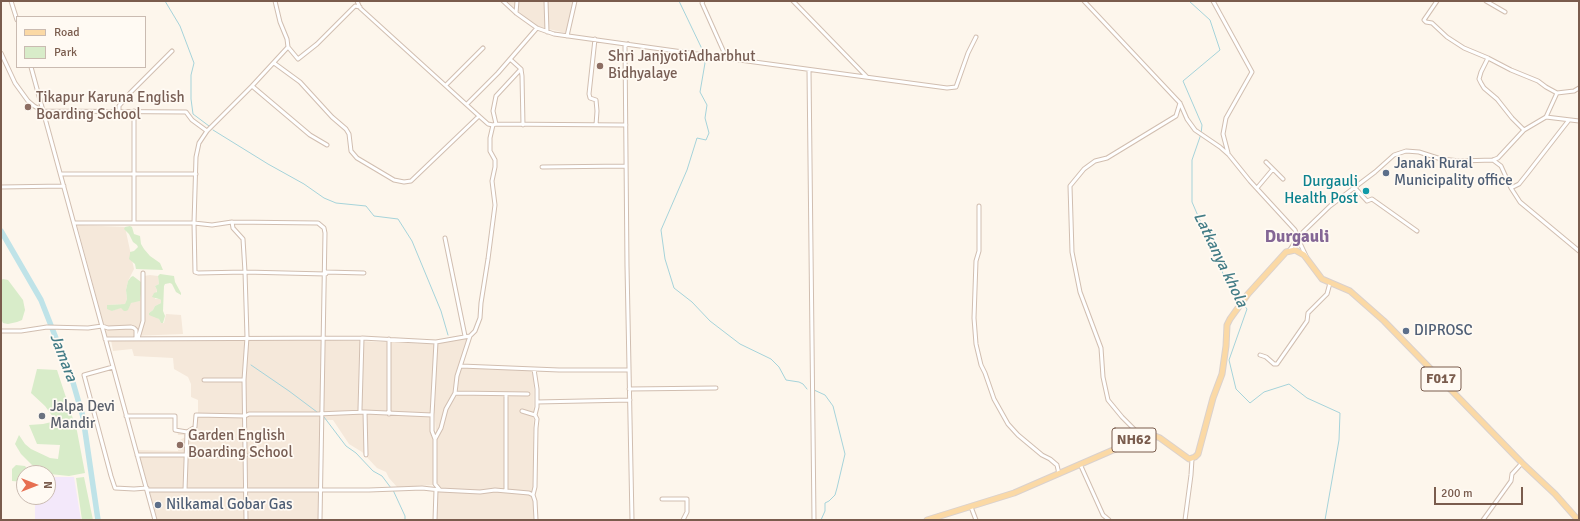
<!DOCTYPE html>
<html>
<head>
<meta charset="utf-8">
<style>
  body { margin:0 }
  #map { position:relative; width:1580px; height:521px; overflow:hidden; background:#fdf6ec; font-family:Signika,sans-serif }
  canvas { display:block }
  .frame { position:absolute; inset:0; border:2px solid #7a5c4d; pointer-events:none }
  .legend { position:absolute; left:16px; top:16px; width:130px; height:52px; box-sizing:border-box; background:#fffaf3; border:1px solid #cabbb1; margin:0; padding:5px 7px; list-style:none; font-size:12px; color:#7a5c4d }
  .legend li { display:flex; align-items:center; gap:8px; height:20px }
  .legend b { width:20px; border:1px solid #cabbb1 }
  .north { position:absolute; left:16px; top:465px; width:40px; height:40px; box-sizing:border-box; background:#fffaf3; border:1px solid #cabbb1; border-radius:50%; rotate:90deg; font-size:11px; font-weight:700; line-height:16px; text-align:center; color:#7a5c4d }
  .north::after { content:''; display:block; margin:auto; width:14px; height:18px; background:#e76f51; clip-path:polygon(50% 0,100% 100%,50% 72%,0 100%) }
  .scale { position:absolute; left:1434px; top:487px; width:89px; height:18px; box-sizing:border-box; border:2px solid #7a5c4d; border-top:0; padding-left:5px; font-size:12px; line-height:14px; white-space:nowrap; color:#7a5c4d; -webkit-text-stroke:3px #fffaf3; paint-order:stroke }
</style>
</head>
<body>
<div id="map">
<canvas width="1580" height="521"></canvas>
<div class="frame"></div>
<ul class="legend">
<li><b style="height:5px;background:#fbd9a5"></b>Road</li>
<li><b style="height:11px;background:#d8ecc9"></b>Park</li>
</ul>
<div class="north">N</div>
<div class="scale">200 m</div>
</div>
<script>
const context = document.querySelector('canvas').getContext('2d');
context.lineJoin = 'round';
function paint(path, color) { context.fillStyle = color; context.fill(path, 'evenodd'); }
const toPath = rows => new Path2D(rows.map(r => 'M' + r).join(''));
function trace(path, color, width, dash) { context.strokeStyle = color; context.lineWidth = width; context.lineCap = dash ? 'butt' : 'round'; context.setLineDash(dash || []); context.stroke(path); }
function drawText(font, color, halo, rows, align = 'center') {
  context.font = font + ' Signika,sans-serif'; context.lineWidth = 3.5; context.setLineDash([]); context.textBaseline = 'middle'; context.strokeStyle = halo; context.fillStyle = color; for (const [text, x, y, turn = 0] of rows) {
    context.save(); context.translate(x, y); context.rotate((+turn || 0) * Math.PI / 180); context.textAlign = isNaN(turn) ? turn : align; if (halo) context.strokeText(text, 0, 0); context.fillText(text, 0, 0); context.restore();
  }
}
const residential = toPath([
  [507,1,574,1,566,33,535,26],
  [77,225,125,227,134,269,128,281,126,290,127,299,125,304,108,305,112,311,133,302,140,301,142,287,141,282,144,276,150,275,158,276,159,284,155,286,157,290,155,299,159,299,161,300,161,303,155,306,153,310,149,313,159,319,161,323,164,323,166,314,181,315,183,334,107,337],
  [468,338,459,368,534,371,533,520,436,520,437,443,434,409,431,435,434,442,434,485,397,487,389,478,386,472,377,468,362,452,349,444,333,420,324,420,322,520,150,520,157,518,138,450,178,451,180,440,185,437,184,435,178,435,177,430,197,428,198,421,198,400,191,397,191,384,188,377,174,369,173,358,134,356,132,349,113,351,111,340,303,339,435,344,435,405,437,343]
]);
const education = toPath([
  [48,477,74,477,81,520,35,520,35,497,48,497]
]);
const green = toPath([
  [130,226,132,227,134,234,140,236,141,244,144,249,150,256,160,263,163,270,136,269,135,264,129,259,130,254,130,252,134,251,138,247,137,245,133,242,129,234,124,229,125,227],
  [160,274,174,276,175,282,181,293,181,295,176,292,172,284,170,283,165,284,164,286,163,311,165,316,163,323,161,323,159,319,149,315,149,313,153,310,155,306,161,303,161,300,159,299,152,297,154,293,157,292,157,290,155,286,159,284,158,276],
  [133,276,141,282,142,287,140,301,131,303,128,310,126,311,124,311,121,308,112,311,107,309,107,305,125,304,127,299,126,290,128,281,131,277],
  [3,279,8,280,23,300,25,310,22,320,17,322,8,324,3,323,1,319,1,280],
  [37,369,57,370,77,431,85,473,69,476,40,473,21,454,15,444,19,435,25,444,31,449,50,458,58,459,60,445,37,444,29,425,43,424,56,421,45,406,31,393],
  [16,465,25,466,31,473,24,473,24,482,12,481,12,469],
  [84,477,93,520,82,520,76,478]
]);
const stream = toPath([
  [165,1,180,26,194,63,191,75,191,99,193,114,209,126],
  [679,1,702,49,702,53],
  [1189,1,1210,20,1220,50,1183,81,1202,125,1201,134,1192,160,1192,202,1224,276,1240,300],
  [702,58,705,63,700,92,707,105,705,118,709,133,706,140,697,138,687,170,661,230,665,259,674,288,692,302,710,321,740,344,771,359,779,367,786,380,799,382,803,384,807,389],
  [213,130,268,164,304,184,324,198,336,203,366,206,374,216,398,219,412,241,441,311,448,335],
  [1243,304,1247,309,1229,360,1236,389,1250,403,1264,392,1289,384,1307,398,1340,413,1339,440,1325,520],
  [251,365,289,391,317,412],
  [814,390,825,395,833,406,845,454,837,488,835,495,829,501,825,503,825,511,821,520],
  [324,417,346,446,356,453,373,471,382,476,391,488],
  [393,490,405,516,405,520]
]);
const river = toPath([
  [1,231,41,300,72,379,83,417,98,520]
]);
const minor = toPath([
  [11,1,17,20],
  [275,1,280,22,287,39,288,47,298,59,317,44,355,6,360,7],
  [357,1,360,8,479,116,488,124,493,125,490,138,490,151,495,160,495,167,492,181,495,205,488,259,481,303,480,318,475,331,470,336,436,342,432,415],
  [503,1,516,13,537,28,554,34,747,61,947,88,956,87,968,53,976,37],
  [546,1,547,32],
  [703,1,702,3,727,59],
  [793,1,867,77],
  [1084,1,1180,103,1187,119,1195,130,1220,147,1229,155,1250,181,1295,230,1298,238,1289,251],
  [1213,1,1252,72,1226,118,1223,134,1228,153],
  [1437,1,1424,20,1426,22,1432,23,1447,37,1464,48,1488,58],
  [1486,1,1505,12],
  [516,13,517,1],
  [567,36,575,1],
  [595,39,589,94,590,98,596,100,597,111,596,125],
  [628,44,625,46,627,266,632,520],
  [1,53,15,83,28,101,34,106,43,111,186,112,192,120,207,131],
  [510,59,521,69,522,76,523,125],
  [274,63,300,82,332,117,346,129,349,134,351,151,357,158,394,180,404,182,411,181,479,116],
  [31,67,155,520],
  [809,70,814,520],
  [446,85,483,48],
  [252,86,310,135,327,145],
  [467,104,498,73,537,28],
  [119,110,119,106,130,93,172,51],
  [1546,117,1557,93,1574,91,1579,88],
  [496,124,493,111,496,96,521,69],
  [493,125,496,124,626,125],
  [1524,130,1512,118,1497,99,1484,88,1481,83,1479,79,1481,72,1488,58,1511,70,1538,81,1546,87,1557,93],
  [1493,160,1501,166,1511,188,1520,202,1579,251],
  [1266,162,1273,169],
  [542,167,626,166],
  [61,174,196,174],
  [1,187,64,186],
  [1257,188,1273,169,1283,179],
  [1355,188,1367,201,1372,199,1417,231],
  [1511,188,1519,184,1527,174,1569,120],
  [979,206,979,251,976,261,974,318,976,344,981,365,985,373,994,399,1008,424,1018,435,1042,455,1050,459,1057,465,1059,474],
  [232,222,318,223,324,228,325,233,320,520],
  [74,223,194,223,196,157,199,143,207,131,252,86,288,47],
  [134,223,134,111],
  [445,238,465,336],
  [1306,256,1299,241,1301,234,1330,206,1375,172,1394,155,1406,151,1419,152,1441,159,1460,161,1493,160,1498,158,1524,130,1546,117,1579,121],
  [326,272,364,273],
  [1,331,21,331,47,327,88,328,102,326,108,328,131,327,134,328,136,330,136,338],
  [138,338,143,321,143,273],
  [362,338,360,409,360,412,365,412,366,455],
  [105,339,362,338,436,342],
  [1260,355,1266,357,1274,364,1277,364,1307,321,1308,313,1327,294,1330,283],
  [461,366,559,370,629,370],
  [113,367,84,375,111,476,115,488,134,489,147,488],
  [534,369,537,389,537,407,535,415],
  [204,380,244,380],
  [629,389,716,388],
  [455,393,528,394],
  [537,402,630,400],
  [522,411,535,415,537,419,536,428,535,487,533,495],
  [389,414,389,339],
  [126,416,175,416,175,430,187,432,185,490],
  [187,432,195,427,196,415,245,416,249,414,317,414,365,412,432,415,432,431,435,439,435,484,440,490,480,492,495,490,529,493,533,495,535,501,536,520],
  [1142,437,1122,417,1108,400,1103,377,1101,348,1080,292,1072,252,1070,186,1084,169,1095,161,1107,158,1176,116,1180,103],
  [435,439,441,428,446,409,455,393,457,376,470,336],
  [137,455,246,455],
  [1080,464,1103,515,1109,520],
  [147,490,369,490,422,488,440,490],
  [506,491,506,395],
  [662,499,687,499,687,512,683,520],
  [971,507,976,520],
  [246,520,244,380,247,337,245,272,243,239,233,228,232,222,212,225,194,223,195,272,198,273,245,272,326,274],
  [435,520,436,490],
  [1185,520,1191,475,1192,459],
  [1483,520,1511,481,1512,474,1522,463]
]);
const primary = toPath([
  [927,520,1014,493,1150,434,1160,438,1189,459,1195,457,1198,454,1213,398,1222,374,1226,346,1227,325,1230,319,1248,294,1286,252,1295,250,1304,255,1322,279,1350,291,1384,321,1522,463,1555,494,1578,520]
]);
const markers = [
  [600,66,4,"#8d6e63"],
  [28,107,4,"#8d6e63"],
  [1386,173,4,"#5c6f8a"],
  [1366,191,4,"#0f9aa8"],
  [1406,331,4,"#5c6f8a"],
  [42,416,4,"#6b7280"],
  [180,445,4,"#8d6e63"],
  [158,505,4,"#5c6f8a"]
];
const shields = [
  [1441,379,40],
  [1134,440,44]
];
const shieldNames = [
  ["F017",1441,379],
  ["NH62",1134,440]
];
const educationNames = [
  ["Shri JanjyotiAdharbhut",608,57],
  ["Bidhyalaye",608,74],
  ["Tikapur Karuna English",36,98],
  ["Boarding School",36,115],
  ["Garden English",188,436],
  ["Boarding School",188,453]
];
const serviceNames = [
  ["Janaki Rural",1394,164],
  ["Municipality office",1394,181],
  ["DIPROSC",1414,331],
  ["Nilkamal Gobar Gas",166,505]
];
const cultureNames = [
  ["Durgauli",1358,182],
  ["Health Post",1358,199]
];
const worshipNames = [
  ["Jalpa Devi",50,407],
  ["Mandir",50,424]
];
const waterNames = [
  ["Latkanya khola",1220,260,64],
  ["Jamara",63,358,69]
];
const quarterNames = [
  ["Durgauli",1297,238]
];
paint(residential, '#f5e8da');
paint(education, '#f3e8fa');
paint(green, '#d8ecc9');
trace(stream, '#a5d3da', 1);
trace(river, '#bfe3e8', 5.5);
trace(minor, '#d1beb0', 5);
trace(primary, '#dad1cd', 7);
trace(minor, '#fff', 3);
trace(primary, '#fbd9a5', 5);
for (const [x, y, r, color] of markers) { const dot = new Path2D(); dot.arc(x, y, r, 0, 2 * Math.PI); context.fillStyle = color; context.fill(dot); trace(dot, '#fffaf3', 1.5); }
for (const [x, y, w] of shields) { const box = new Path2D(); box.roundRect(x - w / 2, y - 12, w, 24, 3); context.fillStyle = '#fffaf3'; context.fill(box); trace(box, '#7a5c4d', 1); }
drawText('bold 14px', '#7a5c4d', null, shieldNames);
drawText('15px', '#785e54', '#fffaf3', educationNames, 'left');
drawText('15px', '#4e5e75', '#fffaf3', serviceNames, 'left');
drawText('15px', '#0d838f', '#fffaf3', cultureNames, 'right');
drawText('15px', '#5b616d', '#fffaf3', worshipNames, 'left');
drawText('italic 16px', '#437c86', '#fffaf3', waterNames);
drawText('bold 17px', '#846695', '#fffaf3', quarterNames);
</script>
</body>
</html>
